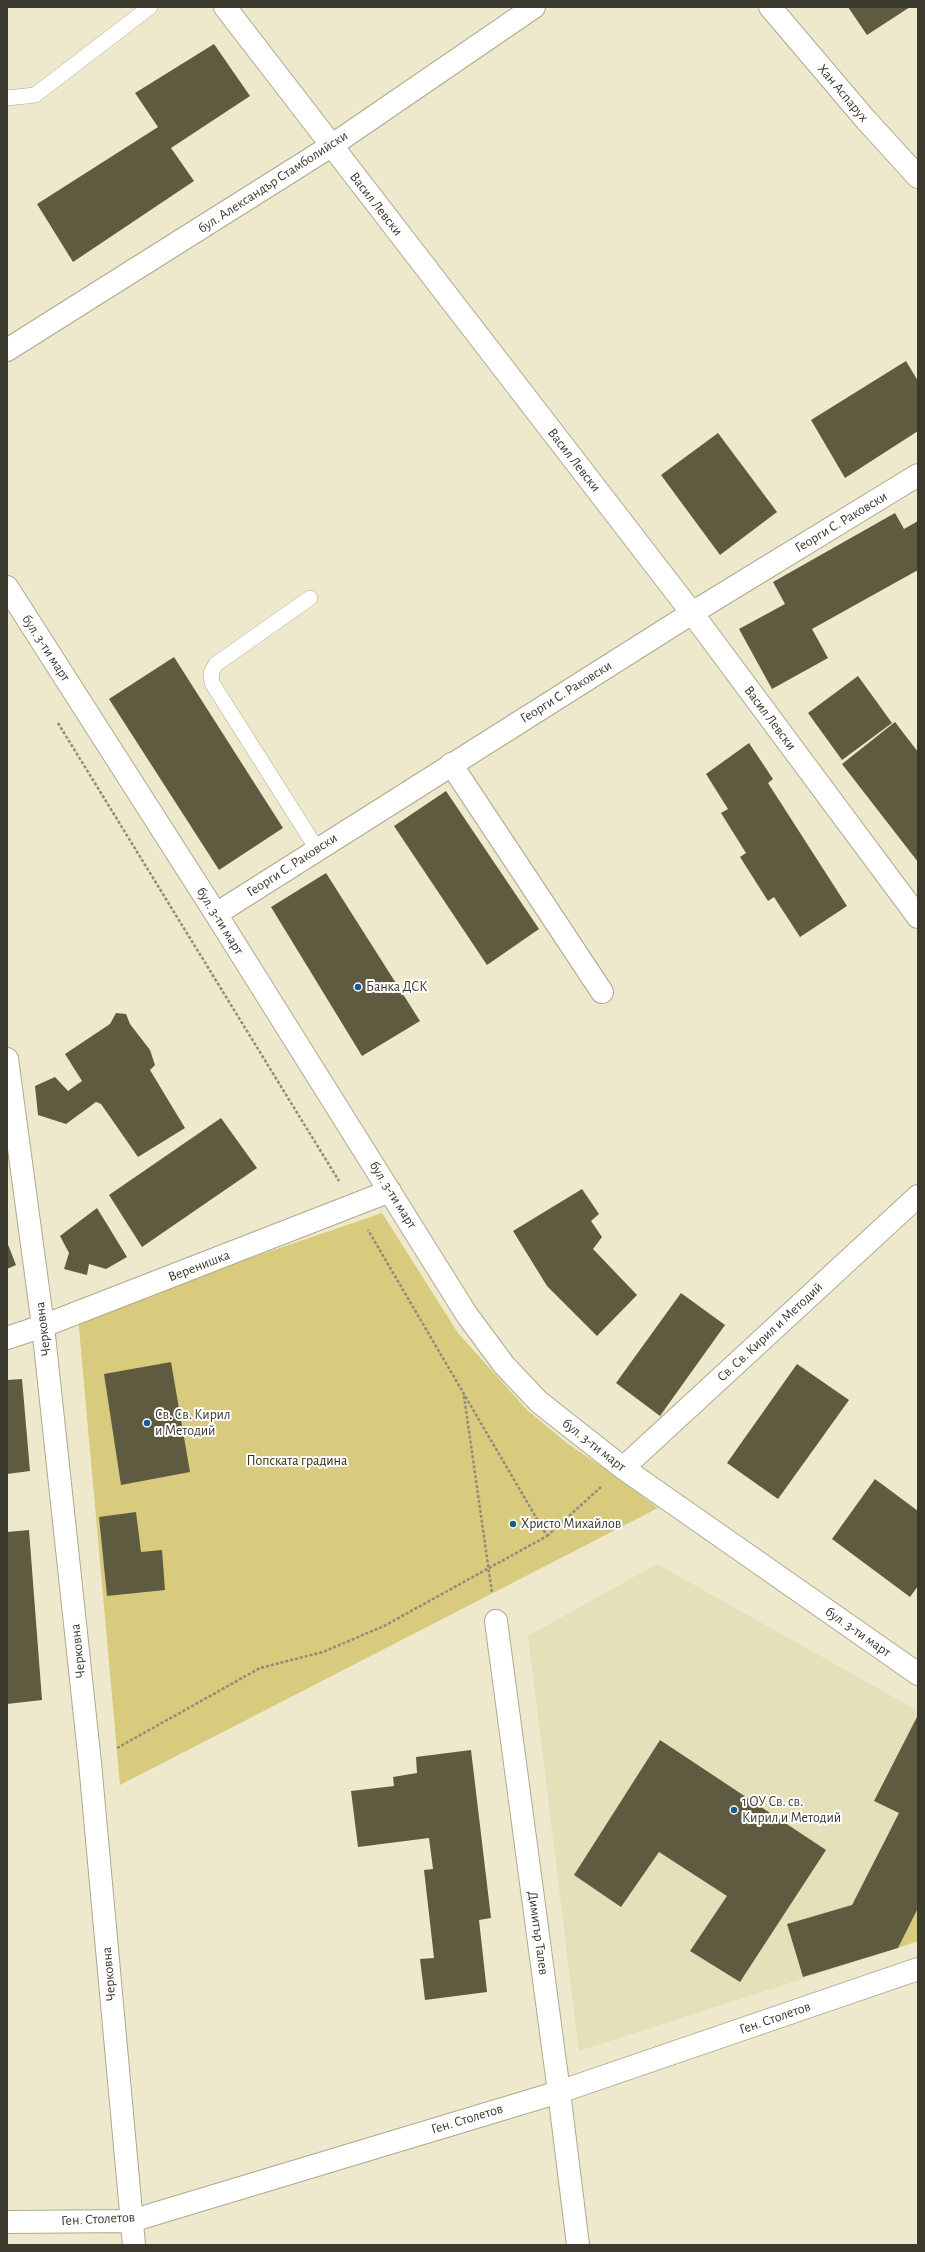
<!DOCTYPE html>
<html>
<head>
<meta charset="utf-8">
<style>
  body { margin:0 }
  #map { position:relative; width:925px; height:2252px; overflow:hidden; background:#eee9cc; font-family:"Alegreya Sans",sans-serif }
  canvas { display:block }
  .frame { position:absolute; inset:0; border:8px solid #3b392d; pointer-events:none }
</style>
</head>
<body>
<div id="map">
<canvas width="925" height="2252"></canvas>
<div class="frame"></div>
</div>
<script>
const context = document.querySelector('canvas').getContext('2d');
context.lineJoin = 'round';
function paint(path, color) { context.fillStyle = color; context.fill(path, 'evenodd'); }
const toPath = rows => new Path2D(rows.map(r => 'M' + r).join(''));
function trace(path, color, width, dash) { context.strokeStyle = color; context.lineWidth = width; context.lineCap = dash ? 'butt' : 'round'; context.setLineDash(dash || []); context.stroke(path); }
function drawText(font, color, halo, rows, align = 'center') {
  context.font = font + ' "Alegreya Sans",sans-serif'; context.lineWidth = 4; context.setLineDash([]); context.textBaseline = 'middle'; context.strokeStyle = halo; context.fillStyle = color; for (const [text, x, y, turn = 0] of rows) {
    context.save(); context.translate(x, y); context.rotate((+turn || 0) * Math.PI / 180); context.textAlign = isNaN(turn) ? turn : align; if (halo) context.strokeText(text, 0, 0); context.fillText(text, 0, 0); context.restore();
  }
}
const built = toPath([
  [657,1564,918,1711,918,1908,898,1948,579,2051,528,1636]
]);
const green = toPath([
  [382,1213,458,1333,527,1410,568,1444,610,1472,658,1508,120,1785,78,1317],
  [918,1908,918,1941,898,1948]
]);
const building = toPath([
  [848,7,910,7,867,35],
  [214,44,250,96,171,148,194,181,73,262,37,204,158,127,135,93],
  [906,361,918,381,918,431,845,478,811,420],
  [718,433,777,512,720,555,661,475],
  [895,513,904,529,918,521,918,570,812,629,828,658,772,689,739,629,785,604,773,582],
  [174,657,283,828,219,870,109,699],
  [858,676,892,723,842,760,808,713],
  [895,722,918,752,918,862,842,764],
  [749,743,773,779,768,783,847,906,800,937,774,897,768,901,740,857,746,853,721,813,728,809,706,774],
  [446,791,539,929,487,965,394,826],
  [326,873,420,1021,362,1056,271,907],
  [116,1013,126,1014,130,1024,150,1050,155,1065,150,1070,185,1128,138,1157,101,1104,96,1102,66,1124,38,1115,35,1086,55,1077,68,1091,82,1081,65,1054,110,1024],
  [221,1118,257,1168,142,1247,109,1195],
  [582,1189,599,1214,591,1221,602,1237,593,1249,637,1295,597,1336,547,1286,513,1231],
  [97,1208,127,1257,106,1269,89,1264,87,1275,64,1269,69,1253,60,1236],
  [7,1242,16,1265,7,1269],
  [681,1293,725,1325,660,1416,616,1383],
  [171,1362,190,1472,121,1485,104,1374],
  [797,1364,849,1400,778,1499,727,1463],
  [22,1379,30,1471,7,1474,7,1380],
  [875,1479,918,1511,918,1586,910,1597,832,1539],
  [136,1512,141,1552,162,1550,165,1590,107,1596,99,1517],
  [29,1530,42,1700,7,1704,7,1532],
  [918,1715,918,1908,898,1948,803,1977,787,1924,852,1905,899,1813,874,1801],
  [660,1740,826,1850,740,1982,690,1951,727,1896,659,1852,621,1907,574,1875],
  [471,1750,491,1918,479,1920,487,1992,425,2000,420,1959,434,1958,424,1870,433,1869,429,1838,358,1847,351,1791,394,1786,393,1777,417,1773,416,1757]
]);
const path = toPath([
  [58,723,339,1181],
  [464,1396,492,1593],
  [547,1536,601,1487],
  [117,1748,260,1668,323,1652,384,1626,547,1536,368,1230]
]);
const lane = toPath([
  [7,98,35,95,150,7],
  [310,598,216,664,211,673,212,683,317,849]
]);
const street = toPath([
  [225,7,692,613,918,917],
  [770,7,866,120,918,177],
  [7,587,216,914,467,1315,504,1365,539,1402,623,1468,918,1674],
  [451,764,602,992],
  [216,914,692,613,918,475],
  [7,1059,43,1326,90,1763,134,2245],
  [7,1338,43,1326,390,1191],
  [623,1468,918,1196],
  [496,1621,559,2092,578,2245],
  [7,2222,131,2221,559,2092,918,1969]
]);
const secondary = toPath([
  [7,350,331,146,534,7]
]);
const markers = [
  [358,987,4,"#1b598f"],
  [147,1423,4,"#1b598f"],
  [513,1524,4,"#1b598f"],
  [734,1810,4,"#1b598f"]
];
const streetNames = [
  ["Хан Аспарух",843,93,50],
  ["бул. Александър Стамболийски",273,182,-33],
  ["Васил Левски",376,204,52],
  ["Васил Левски",574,460,52],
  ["Георги С. Раковски",841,522,-31],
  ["бул. 3-ти март",46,648,57],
  ["Георги С. Раковски",566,692,-32],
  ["Васил Левски",770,718,53],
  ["Георги С. Раковски",292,865,-33],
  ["бул. 3-ти март",220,921,58],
  ["бул. 3-ти март",393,1195,58],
  ["Веренишка",199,1266,-21],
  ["Черковна",43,1329,-97],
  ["Св. Св. Кирил и Методий",770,1332,-43],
  ["бул. 3-ти март",594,1445,38],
  ["бул. 3-ти март",858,1632,35],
  ["Черковна",78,1651,-96],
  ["Димитър Талев",538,1933,82],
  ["Черковна",109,1974,-95],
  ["Ген. Столетов",775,2018,-19],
  ["Ген. Столетов",467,2119,-17],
  ["Ген. Столетов",98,2219,-3]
];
const poiNames = [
  ["Банка ДСК",366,987],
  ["Св. Св. Кирил",155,1415],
  ["и Методий",155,1431],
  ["Христо Михайлов",521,1524],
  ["1 ОУ Св. св.",742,1802],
  ["Кирил и Методий",742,1818]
];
const parkNames = [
  ["Попската градина",297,1461]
];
paint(built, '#e5dfba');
paint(green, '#d9cb7e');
paint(building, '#5f5b41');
trace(lane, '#ada98d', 16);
trace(street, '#ada98d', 24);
trace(secondary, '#ada98d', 24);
trace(path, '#908c78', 2.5, [3, 2]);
trace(lane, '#fff', 15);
trace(street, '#fff', 22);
trace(secondary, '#fff', 22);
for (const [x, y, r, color] of markers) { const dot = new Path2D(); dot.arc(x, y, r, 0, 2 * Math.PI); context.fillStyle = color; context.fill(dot); trace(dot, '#fff', 1.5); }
drawText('14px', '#3b392d', '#fff', streetNames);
drawText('14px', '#3b392d', '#fff', poiNames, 'left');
drawText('14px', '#383106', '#fff', parkNames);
</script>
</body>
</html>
